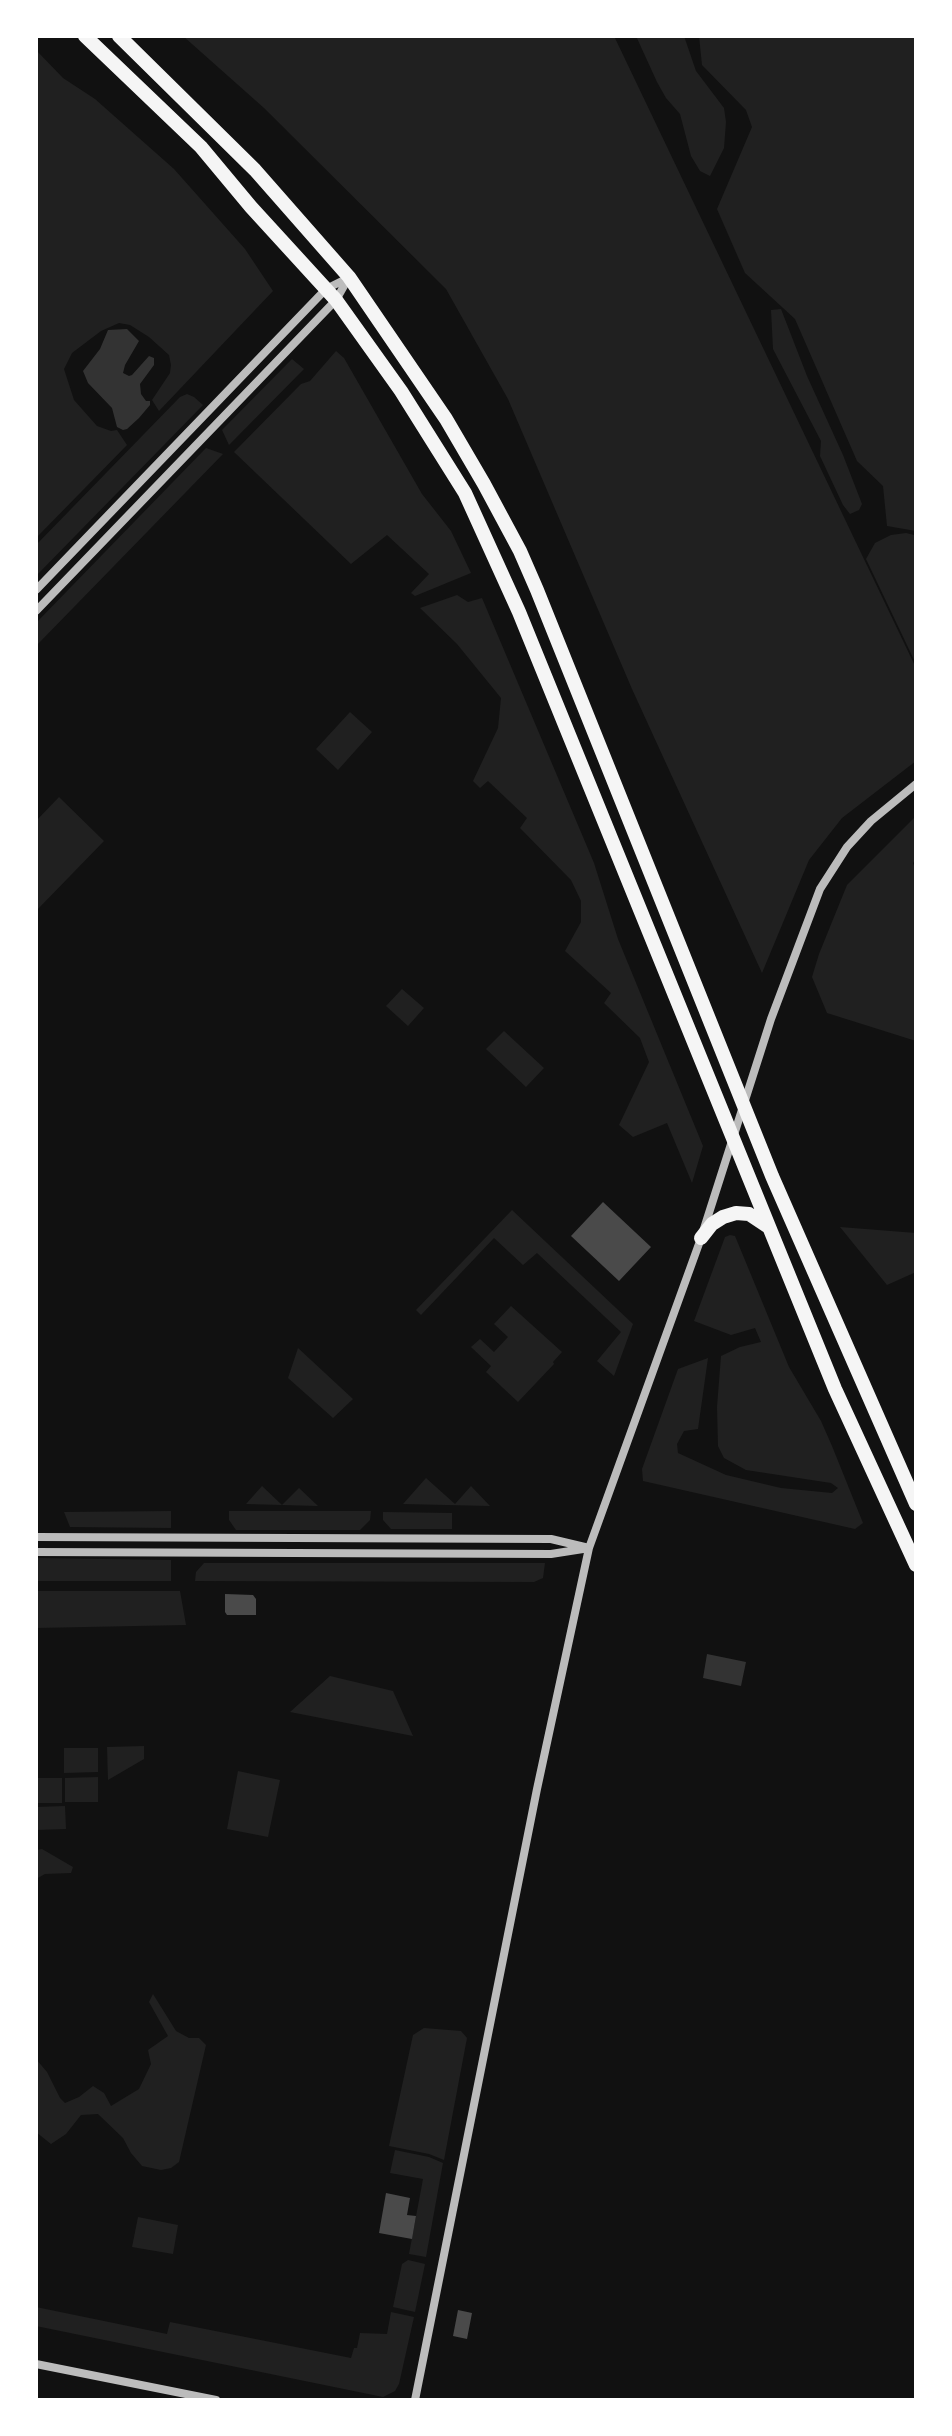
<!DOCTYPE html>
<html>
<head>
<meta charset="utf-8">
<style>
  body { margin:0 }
  #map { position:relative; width:952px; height:2436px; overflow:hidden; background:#111; font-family:"Noto Sans",sans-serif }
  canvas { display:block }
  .frame { position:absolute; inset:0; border:38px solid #fff; pointer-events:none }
</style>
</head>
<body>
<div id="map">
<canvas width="952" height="2436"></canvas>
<div class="frame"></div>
</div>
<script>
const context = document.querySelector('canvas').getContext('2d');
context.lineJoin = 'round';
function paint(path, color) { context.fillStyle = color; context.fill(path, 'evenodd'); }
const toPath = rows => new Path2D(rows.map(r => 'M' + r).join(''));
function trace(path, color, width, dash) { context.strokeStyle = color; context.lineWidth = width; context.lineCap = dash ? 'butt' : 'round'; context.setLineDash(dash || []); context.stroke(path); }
const green = toPath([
  [183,36,614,36,916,668,916,761,842,818,809,860,762,973,632,689,508,399,446,289,264,108],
  [636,36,684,36,696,71,724,108,726,122,724,148,710,176,700,171,691,156,680,114,666,98,657,82],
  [699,36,916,36,916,531,887,526,883,486,857,461,795,319,745,273,717,209,752,127,746,110,702,65],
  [36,50,63,78,95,99,174,169,245,249,273,291,159,411,152,400,170,373,171,365,169,355,149,337,130,325,119,323,101,331,72,353,64,369,74,400,97,426,111,431,117,430,127,445,36,538],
  [781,309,807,376,843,455,862,504,859,510,850,514,843,505,820,456,821,441,773,349,771,310],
  [336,351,344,358,422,494,451,531,471,573,415,596,411,593,429,574,387,535,351,564,234,452,301,384,310,381],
  [292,359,304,369,229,445,222,430],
  [187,394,194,397,203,405,36,576,36,545,180,397],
  [206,448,223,454,36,646,36,623],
  [906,533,914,535,916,547,916,664,866,559,875,543,891,535],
  [457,595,468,602,482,598,594,863,618,939,703,1146,692,1183,667,1123,633,1137,619,1125,649,1062,640,1038,604,1003,611,993,565,951,581,922,581,901,571,880,520,828,527,818,488,781,480,788,473,781,498,728,501,698,457,644,420,608],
  [350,712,372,732,338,770,316,749],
  [59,797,104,841,36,911,36,821],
  [916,816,916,859,913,863,916,871,916,1041,827,1013,812,977,819,954,847,885],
  [402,989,424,1008,408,1026,386,1006],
  [504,1031,544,1068,526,1087,486,1049],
  [512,1210,633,1324,614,1376,597,1361,621,1332,537,1253,523,1265,494,1238,421,1315,416,1310],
  [840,1227,916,1233,916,1272,887,1285],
  [730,1235,735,1236,789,1367,821,1421,832,1446,863,1523,855,1529,643,1481,642,1469,678,1369,708,1358,698,1429,684,1431,677,1444,678,1453,726,1475,781,1488,832,1493,838,1488,831,1483,746,1470,724,1458,718,1446,717,1407,721,1356,740,1347,761,1342,755,1328,731,1335,694,1321,725,1237],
  [511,1306,562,1352,553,1362,554,1364,518,1402,486,1372,491,1366,471,1347,480,1339,494,1352,508,1337,494,1324],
  [298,1348,353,1399,333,1418,288,1378],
  [426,1478,455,1504,471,1486,490,1506,403,1504],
  [262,1486,282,1505,299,1488,318,1506,246,1504],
  [171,1511,171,1528,70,1527,64,1512],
  [229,1511,371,1511,370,1520,360,1530,236,1530,229,1520],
  [383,1512,452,1513,452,1529,391,1529,383,1520],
  [36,1558,171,1560,171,1581,36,1581],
  [204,1563,545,1563,543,1578,534,1582,195,1581,196,1572],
  [36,1591,180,1591,186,1625,36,1628],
  [330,1676,393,1691,413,1736,290,1712],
  [144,1746,144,1759,108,1780,107,1747],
  [64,1748,98,1748,98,1772,64,1773],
  [238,1771,280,1780,268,1837,227,1829],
  [98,1777,98,1802,65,1802,65,1778],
  [36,1778,62,1778,62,1803,36,1803],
  [65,1806,66,1829,36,1830,36,1807],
  [42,1849,73,1867,71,1873,45,1874,36,1879,36,1850],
  [153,1994,176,2031,189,2038,199,2038,206,2045,179,2162,171,2168,161,2170,142,2166,131,2153,123,2138,98,2114,81,2115,66,2134,51,2144,36,2132,36,2059,47,2072,60,2098,65,2103,79,2097,93,2086,104,2093,111,2106,139,2089,151,2064,148,2050,168,2036,149,2002],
  [424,2028,461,2031,467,2038,444,2160,429,2154,389,2146,413,2035],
  [395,2150,429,2157,443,2163,426,2257,409,2254,423,2179,390,2173],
  [138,2217,178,2225,173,2254,132,2247],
  [408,2260,425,2264,415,2312,393,2307,402,2264],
  [36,2307,167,2334,170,2322,351,2358,354,2348,357,2348,360,2333,387,2334,391,2312,414,2317,399,2384,395,2391,383,2397,36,2326]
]);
const water = toPath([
  [127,329,139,341,125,365,123,373,129,376,132,375,149,356,154,358,154,365,140,384,141,394,146,401,150,401,150,405,139,418,127,429,123,430,117,427,112,408,88,383,83,371,100,349,108,330],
  [707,1654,746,1662,741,1686,703,1678]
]);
const building = toPath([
  [603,1202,651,1247,619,1281,571,1236],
  [225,1594,253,1595,256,1599,256,1615,227,1615,225,1612],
  [386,2193,410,2198,407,2215,416,2216,412,2239,379,2233],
  [458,2310,472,2313,467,2339,453,2336]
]);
const minor = toPath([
  [36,590,326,289,348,278],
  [36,611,336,300,349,277],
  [36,1537,551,1539,589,1548],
  [36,1552,551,1554,583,1549],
  [36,2364,216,2400],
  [415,2400,537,1789,589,1548,700,1241,771,1019,820,889,847,847,871,821,916,784]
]);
const trunk = toPath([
  [85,36,201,147,251,207,336,300,401,391,465,493,519,612,835,1389,916,1565],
  [119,36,255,170,349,277,446,419,484,484,520,551,537,590,772,1176,916,1504],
  [701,1238,712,1224,723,1217,736,1213,749,1214,767,1226]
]);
paint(green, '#202020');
paint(water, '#333');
paint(building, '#4a4a4a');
trace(minor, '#bcbcbc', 8);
trace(trunk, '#f5f5f5', 14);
</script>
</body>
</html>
